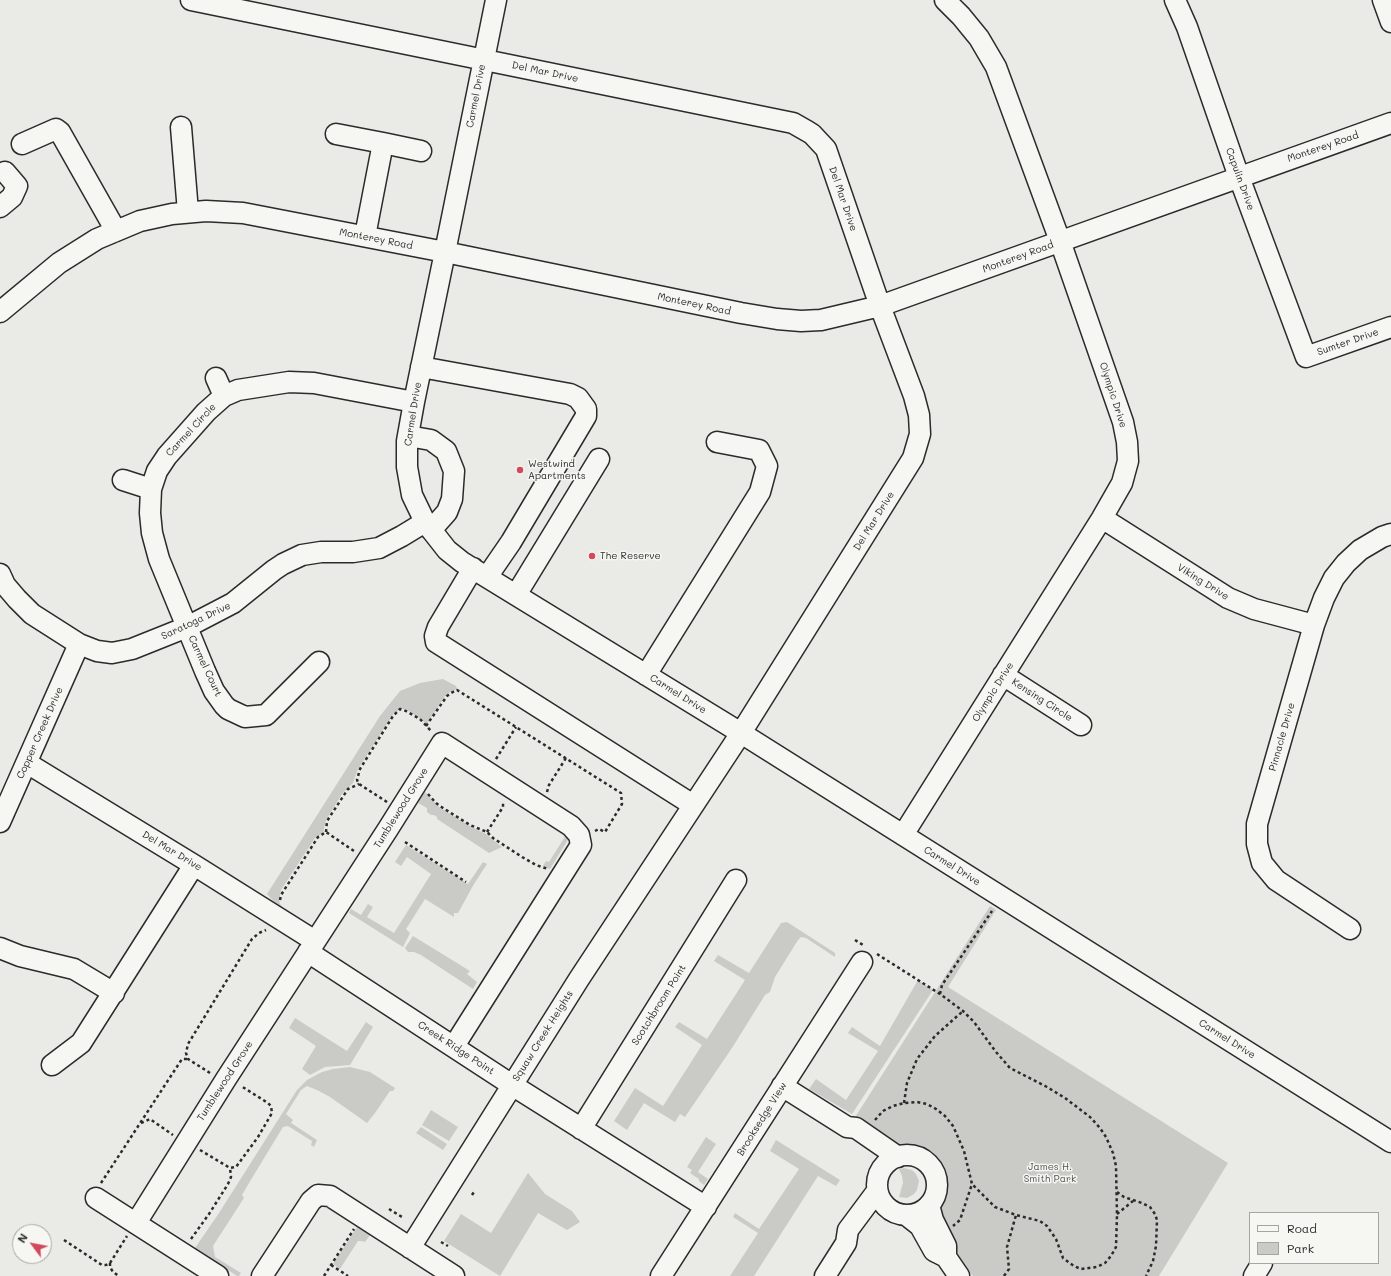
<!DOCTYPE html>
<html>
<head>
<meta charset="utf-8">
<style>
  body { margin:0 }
  #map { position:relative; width:1391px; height:1276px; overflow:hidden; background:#eaeae6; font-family:Mali,sans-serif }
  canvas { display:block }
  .legend { position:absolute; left:1249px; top:1212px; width:130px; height:52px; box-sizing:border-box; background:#f6f6f2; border:1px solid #a5a5a2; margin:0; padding:5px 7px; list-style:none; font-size:12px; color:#2b2b2b }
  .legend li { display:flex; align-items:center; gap:8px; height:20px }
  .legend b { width:20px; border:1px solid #a5a5a2 }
  .north { position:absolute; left:12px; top:1224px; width:40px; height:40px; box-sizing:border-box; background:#f6f6f2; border:1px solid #a5a5a2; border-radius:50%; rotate:302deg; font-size:11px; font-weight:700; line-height:16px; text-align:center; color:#2b2b2b }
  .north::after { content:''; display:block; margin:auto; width:14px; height:18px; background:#d1495b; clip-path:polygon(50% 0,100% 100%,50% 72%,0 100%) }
</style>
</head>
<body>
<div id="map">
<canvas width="1391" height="1276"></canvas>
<ul class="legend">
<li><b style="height:5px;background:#f6f6f2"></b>Road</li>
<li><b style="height:11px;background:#cacac7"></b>Park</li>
</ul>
<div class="north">N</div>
</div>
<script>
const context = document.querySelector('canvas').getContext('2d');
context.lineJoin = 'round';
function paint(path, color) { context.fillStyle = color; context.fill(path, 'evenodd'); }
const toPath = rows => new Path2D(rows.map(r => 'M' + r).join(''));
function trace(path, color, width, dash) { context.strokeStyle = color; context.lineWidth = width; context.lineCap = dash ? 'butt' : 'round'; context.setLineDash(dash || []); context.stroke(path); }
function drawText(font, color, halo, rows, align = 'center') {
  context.font = font + ' Mali,sans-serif'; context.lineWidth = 3; context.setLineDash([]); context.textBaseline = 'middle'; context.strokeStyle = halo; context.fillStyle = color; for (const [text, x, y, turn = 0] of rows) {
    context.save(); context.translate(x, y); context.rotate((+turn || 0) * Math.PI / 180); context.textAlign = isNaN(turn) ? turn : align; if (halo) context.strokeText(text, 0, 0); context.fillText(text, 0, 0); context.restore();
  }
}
const green = toPath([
  [443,679,456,686,457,689,450,692,445,696,427,724,406,709,401,709,394,713,358,769,353,783,342,794,326,820,323,833,315,838,281,890,279,899,280,904,283,908,274,902,267,894,380,716,400,691,420,683],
  [424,791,439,807,470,826,486,834,502,847,489,853,437,819,437,817,434,815,431,815,427,812,427,808,418,803],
  [566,835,569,838,550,869,543,866,546,861,549,862],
  [406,845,468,884,483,862,487,864,474,884,458,913,454,913,454,917,425,899,406,929,410,933,403,947,349,913,351,909,361,915,368,904,373,907,367,917,394,933,431,874,407,857,401,866,395,862],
  [990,906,996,910,948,987,1228,1163,1159,1276,973,1276,960,1259,940,1220,939,1208,946,1192,947,1183,943,1167,937,1158,926,1149,918,1145,896,1145,852,1122],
  [787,922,832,951,835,953,835,957,806,938,801,937,798,940,775,977,770,992,765,995,732,1048,685,1117,680,1114,675,1122,644,1103,627,1130,614,1121,635,1088,663,1106,702,1045,675,1027,679,1022,707,1039,745,980,714,961,718,955,749,973,781,923],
  [413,936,470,971,467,974,477,982,473,989,421,955,414,952,408,952,405,948],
  [918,980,933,990,852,1114,809,1089,816,1079,846,1100,878,1051,848,1033,852,1027,880,1046],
  [295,1018,347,1051,366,1022,373,1027,350,1065,325,1067,310,1075,302,1069,316,1046,289,1028],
  [350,1067,370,1072,395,1088,393,1091,390,1091,375,1113,367,1123,330,1097,317,1090,307,1086,301,1090,286,1114,293,1120,291,1123,317,1140,314,1147,311,1145,312,1141,288,1126,283,1127,249,1183,242,1195,244,1198,213,1246,215,1257,241,1273,239,1276,237,1276,195,1248,219,1213,297,1090,307,1080,322,1072,333,1069],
  [431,1110,458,1127,449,1141,422,1125],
  [421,1127,447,1144,443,1150,416,1133],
  [706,1137,716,1144,698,1172,708,1179,704,1185,699,1181,699,1179,690,1173,692,1170,687,1167],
  [776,1140,840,1180,836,1186,818,1176,754,1276,730,1276,758,1233,733,1217,735,1213,759,1229,799,1169,770,1151],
  [904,1168,912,1170,916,1174,919,1181,917,1190,914,1194,907,1198,899,1197,903,1183,902,1176,899,1169],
  [528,1173,545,1194,572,1211,580,1222,567,1230,538,1213,500,1276,444,1241,461,1214,491,1233],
  [357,1227,370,1235,365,1242,361,1241,358,1241,340,1269,333,1264]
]);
const path = toPath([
  [426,726,447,696,451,693,457,690,473,700,621,793,622,804,605,832,599,829,595,831],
  [496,759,516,727],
  [547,792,549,785,566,758],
  [428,794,436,803,443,808,470,825,487,832,493,838,522,857,536,865,548,869],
  [387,802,359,784,357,780,360,769,393,716,400,709,406,711,420,719,432,732],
  [326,832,327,821,348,789,359,784],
  [487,832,503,807,503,801],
  [405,842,466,882],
  [280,900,281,895,318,837,326,832,354,851],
  [855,940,863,945],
  [877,954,940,994,963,1011,974,1022,996,1052,1010,1068,1047,1087,1065,1098,1090,1117,1100,1128,1106,1137,1113,1153,1116,1166,1117,1215,1116,1247,1111,1256,1105,1263,1097,1267,1081,1269,1074,1266,1063,1258,1056,1239,1047,1226,1040,1221,1016,1215,995,1207,972,1184],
  [940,994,942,985,992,911],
  [210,1073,188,1059,186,1053,188,1044,252,939,259,933,266,930],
  [904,1103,907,1083,917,1059,935,1036,963,1011],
  [875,1120,883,1111,893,1106,904,1103,917,1102,927,1104,936,1109,945,1116,953,1126,964,1151,972,1184,960,1220,953,1226],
  [141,1123,150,1119,173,1135],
  [200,1150,230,1168,236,1167,258,1137,272,1113,271,1106,268,1103,241,1086],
  [101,1183,182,1059,188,1059],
  [1117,1192,1124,1197,1142,1203,1150,1207,1155,1214,1157,1220,1156,1246,1153,1261,1146,1276],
  [472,1195,474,1192],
  [389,1209,402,1217],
  [1117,1214,1133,1201],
  [191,1239,209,1214,228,1184,231,1177,230,1168],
  [64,1240,102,1265,106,1265,110,1263,127,1236],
  [441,1242,448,1246],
  [110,1263,110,1267,113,1272,119,1276],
  [331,1265,348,1276],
  [324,1276,354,1229],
  [1004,1276,1009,1269,1007,1247,1016,1215]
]);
const minor = toPath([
  [191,0,793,123,807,131,812,134,826,149,880,306,914,396,919,415,920,434,913,458,741,733,579,979,410,1248],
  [496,0,445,252,414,402,407,441,407,467,412,495,425,522,447,550,462,562,741,733,1391,1142],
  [1175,0,1187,27,1239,177,1306,357,1391,327],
  [1383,0,1391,22],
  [181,127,188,212],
  [336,134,383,143,365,236],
  [383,143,421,151],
  [22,144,56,129,60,132,116,231],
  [0,207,12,197,17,186,5,172],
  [0,312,59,263,97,239,140,221,172,214,206,211,243,213,445,252,741,313,777,319,801,321,821,320,880,306,1391,123],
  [421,367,570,394,578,398,586,409,586,416,511,542,487,577],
  [216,378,224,396],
  [408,436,431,440,446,451,454,471,452,499,447,512,431,530],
  [123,480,151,489],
  [1102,518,1228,598,1254,609,1314,625],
  [473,568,438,627,435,636,436,642,693,805],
  [0,574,5,585,17,599,32,614,79,644,97,651,112,653,132,649,187,627,233,603,274,570,283,564,302,555,321,552,353,552,379,548,402,536,425,522],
  [516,595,599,459],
  [319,662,266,715,245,717,228,709,224,705,214,691,205,671,159,559,152,533,150,513,151,489,157,471,167,456,206,412,224,396,238,390,289,382,314,383,414,402],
  [646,675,760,492,767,466,759,450,717,442],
  [1003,675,1081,725],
  [27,763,194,865,315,941],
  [0,822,79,644],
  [903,835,1102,518,1122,483,1128,461,1127,442,1123,422,1060,241,996,67,979,38,961,16,945,0],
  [1350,929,1276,880,1262,863,1257,844,1257,824,1314,625,1324,598,1334,578,1346,563,1360,550,1382,537,1391,534],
  [0,948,20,956,74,969,114,993],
  [308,952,512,1085,706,1207],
  [52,1065,81,1043,194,865],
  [782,1086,847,1127,856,1128,898,1157],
  [581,1129,736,880],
  '877 1185a30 30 0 1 1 60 0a30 30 0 1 1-60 0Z',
  [96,1198,218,1276],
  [929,1205,933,1220,946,1246,946,1257,959,1276],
  [906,1215,920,1226,934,1251,946,1257],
  [136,1223,226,1079,388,829,442,743,571,826,579,835,581,845,454,1046],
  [262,1276,311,1201,318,1195,330,1196,454,1276],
  [661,1276,862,962],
  [825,1276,846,1243,848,1230,877,1191],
  [1254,1276,1262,1263]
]);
const markers = [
  [520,470,4,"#d1495b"],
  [592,556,4,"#d1495b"]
];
const streetNames = [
  ["Del Mar Drive",545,72,12],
  ["Carmel Drive",476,96,-79],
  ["Monterey Road",1323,147,-19],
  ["Capulin Drive",1240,179,70],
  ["Del Mar Drive",843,199,71],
  ["Monterey Road",376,239,11],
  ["Monterey Road",1018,257,-20],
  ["Monterey Road",694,304,12],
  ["Sumter Drive",1348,342,-19],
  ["Olympic Drive",1113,395,72],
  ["Carmel Drive",413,414,-81],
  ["Carmel Circle",191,430,-47],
  ["Del Mar Drive",874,521,-58],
  ["Viking Drive",1203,582,32],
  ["Saratoga Drive",196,621,-25],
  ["Carmel Court",205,666,65],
  ["Olympic Drive",993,692,-58],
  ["Carmel Drive",678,694,32],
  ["Kensing Circle",1042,700,33],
  ["Copper Creek Drive",40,733,-66],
  ["Pinnacle Drive",1282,737,-74],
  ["Tumblewood Grove",401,808,-58],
  ["Del Mar Drive",172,851,31],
  ["Carmel Drive",952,866,32],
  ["Scotchbroom Point",659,1005,-58],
  ["Squaw Creek Heights",543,1036,-58],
  ["Carmel Drive",1227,1039,32],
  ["Creek Ridge Point",456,1048,33],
  ["Tumblewood Grove",225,1081,-57],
  ["Brooksedge View",762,1119,-58]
];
const poiNames = [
  ["Westwind",528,464],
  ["Apartments",528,476],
  ["The Reserve",600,556]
];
const parkNames = [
  ["James H.",1050,1167],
  ["Smith Park",1050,1179]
];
paint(green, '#cacac7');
trace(minor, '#2b2b2b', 23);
trace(path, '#2b2b2b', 2.5, [3, 3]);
trace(minor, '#f6f6f2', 20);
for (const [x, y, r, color] of markers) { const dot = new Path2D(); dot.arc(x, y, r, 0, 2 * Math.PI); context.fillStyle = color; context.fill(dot); trace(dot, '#f6f6f2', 1.5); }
drawText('10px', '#2b2b2b', '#f6f6f2', streetNames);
drawText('10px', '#2b2b2b', '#f6f6f2', poiNames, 'left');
drawText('10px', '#535352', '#f6f6f2', parkNames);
</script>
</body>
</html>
